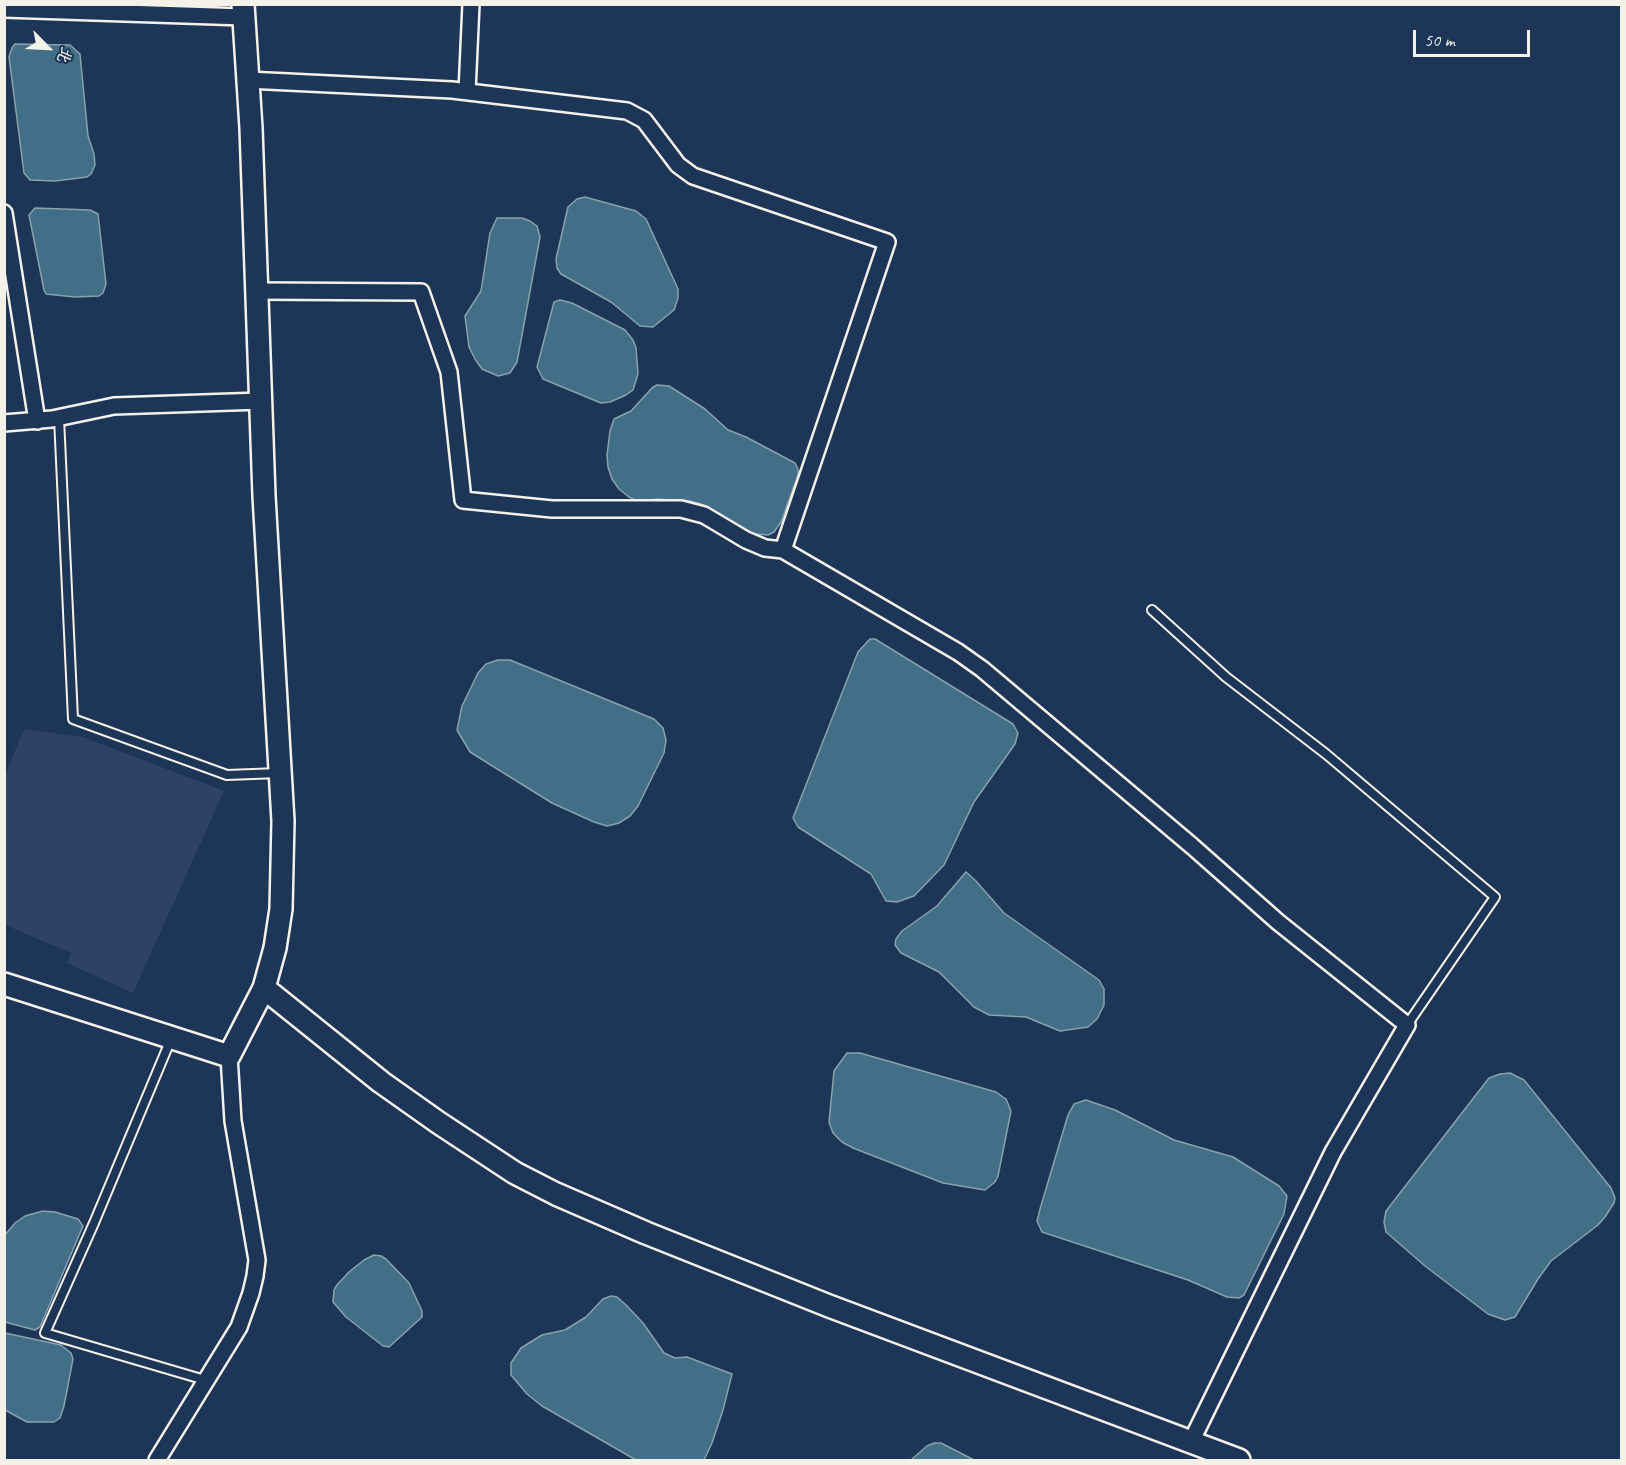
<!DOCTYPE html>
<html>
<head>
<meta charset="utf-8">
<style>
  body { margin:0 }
  #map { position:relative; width:1626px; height:1465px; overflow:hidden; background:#1d3557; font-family:Caveat,"LXGW WenKai TC",sans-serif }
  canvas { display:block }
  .frame { position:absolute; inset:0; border:6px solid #f4f1e8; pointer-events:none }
  .north { position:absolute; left:18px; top:18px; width:60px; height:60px; -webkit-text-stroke:4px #1d3557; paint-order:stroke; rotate:114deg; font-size:16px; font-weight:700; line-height:24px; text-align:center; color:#f4f1e8 }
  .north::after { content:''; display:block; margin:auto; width:21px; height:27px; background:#f4f1e8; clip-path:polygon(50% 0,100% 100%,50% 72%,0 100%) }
  .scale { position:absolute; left:1413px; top:30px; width:117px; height:27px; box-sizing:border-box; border:3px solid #f4f1e8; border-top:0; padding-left:8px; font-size:18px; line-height:21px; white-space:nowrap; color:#f4f1e8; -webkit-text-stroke:4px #1d3557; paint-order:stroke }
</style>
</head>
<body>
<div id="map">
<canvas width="1626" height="1465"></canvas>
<div class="frame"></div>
<div class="north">北</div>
<div class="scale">50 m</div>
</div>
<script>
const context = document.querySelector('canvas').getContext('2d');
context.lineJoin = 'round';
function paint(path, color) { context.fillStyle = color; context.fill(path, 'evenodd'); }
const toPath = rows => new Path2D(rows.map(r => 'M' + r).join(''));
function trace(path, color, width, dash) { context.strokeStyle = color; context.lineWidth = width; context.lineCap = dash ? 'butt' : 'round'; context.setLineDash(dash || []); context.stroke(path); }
const built = toPath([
  [24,729,83,737,224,791,133,993,67,963,71,953,5,925,5,775]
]);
const water = toPath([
  [15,44,70,45,80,54,88,136,94,154,95,165,91,174,87,177,55,181,30,180,24,173,9,57,12,48,15,44],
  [585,197,636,211,646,219,678,289,678,298,674,310,653,327,640,326,611,302,561,274,557,268,556,259,568,207,577,199,585,197],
  [35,208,90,210,98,214,106,284,103,293,99,296,75,297,46,294,44,290,29,215,35,208],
  [497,218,522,218,530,221,537,226,540,237,517,362,510,373,498,376,482,369,475,359,469,347,465,316,481,291,490,233,497,218],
  [560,300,572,303,625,330,633,340,636,348,638,374,633,390,626,395,610,402,601,403,543,379,537,367,554,302,560,300],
  [657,385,669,386,705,409,728,430,746,437,795,463,798,469,798,475,781,522,774,532,768,535,755,534,744,531,701,504,690,501,657,499,640,502,629,497,619,489,612,479,608,467,607,455,610,431,614,419,631,411,652,388,657,385],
  [870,639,875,639,1013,724,1018,733,1015,744,974,802,944,865,914,896,897,902,886,901,871,874,798,827,793,818,858,652,870,639],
  [498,660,510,660,654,719,663,728,666,740,664,753,638,806,630,816,619,823,607,826,594,822,552,803,470,752,457,730,462,706,478,673,486,664,498,660],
  [966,872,975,880,1004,913,1099,980,1104,989,1104,1005,1097,1019,1088,1027,1060,1031,1026,1017,989,1015,974,1007,939,972,901,953,895,945,896,939,902,931,937,906,966,872],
  [847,1053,860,1053,996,1092,1006,1099,1011,1111,998,1176,995,1182,985,1190,943,1183,853,1148,842,1142,833,1133,829,1122,834,1071,847,1053],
  [1510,1073,1524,1080,1611,1188,1615,1198,1614,1203,1605,1217,1598,1225,1551,1261,1538,1279,1518,1312,1515,1317,1505,1320,1488,1314,1425,1266,1386,1232,1384,1222,1386,1211,1489,1078,1500,1074,1510,1073],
  [1086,1100,1115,1110,1174,1140,1233,1157,1279,1186,1287,1196,1284,1214,1244,1295,1239,1298,1227,1297,1188,1280,1042,1232,1037,1221,1040,1209,1068,1115,1074,1104,1086,1100],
  [43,1211,55,1212,78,1219,83,1226,40,1327,35,1330,5,1322,5,1235,15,1223,25,1216,43,1211],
  [374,1255,381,1256,386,1259,409,1283,422,1311,422,1317,389,1347,383,1346,346,1317,333,1302,334,1290,337,1285,349,1272,364,1260,374,1255],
  [611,1296,617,1297,626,1305,643,1323,664,1353,675,1358,687,1357,732,1374,723,1410,712,1443,704,1460,636,1460,542,1406,527,1394,511,1375,511,1363,521,1348,542,1335,565,1330,586,1317,603,1299,611,1296],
  [5,1333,61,1345,71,1353,73,1359,64,1406,60,1418,54,1422,27,1422,5,1410,5,1333],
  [934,1443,941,1443,974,1460,911,1460,927,1446,934,1443]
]);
const lane = toPath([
  [59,418,73,719,227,775,279,773],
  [1152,610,1226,677,1326,754,1495,897,1407,1025],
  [171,1039,94,1223,45,1333,205,1380]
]);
const street = toPath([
  [4,9,244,17],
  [247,80,452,90,627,111,644,120,678,165,693,176,887,242,783,550],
  [467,92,471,4],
  [4,213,37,421],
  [256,291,421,292,449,372,463,500,552,509,681,509,704,515,746,540,765,548,783,550,958,652,982,669,1192,846,1278,922,1407,1025,1333,1152,1191,1442],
  [4,423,52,419,114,406,261,401],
  [157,1460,239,1327,251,1293,255,1276,257,1260,233,1121,229,1056]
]);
const secondary = toPath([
  [4,984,229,1056,264,988,275,948,281,909,283,821,264,496,251,128,243,4],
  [264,988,381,1082,439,1123,515,1173,556,1194,646,1233,829,1306,1239,1460]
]);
paint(built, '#2c4366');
paint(water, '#426e87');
trace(water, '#89a2ae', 1.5);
trace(lane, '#f4f1e8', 12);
trace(street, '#f4f1e8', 20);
trace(secondary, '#f4f1e8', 26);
trace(lane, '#1d3557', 8);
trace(street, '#1d3557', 15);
trace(secondary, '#1d3557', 21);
</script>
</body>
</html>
